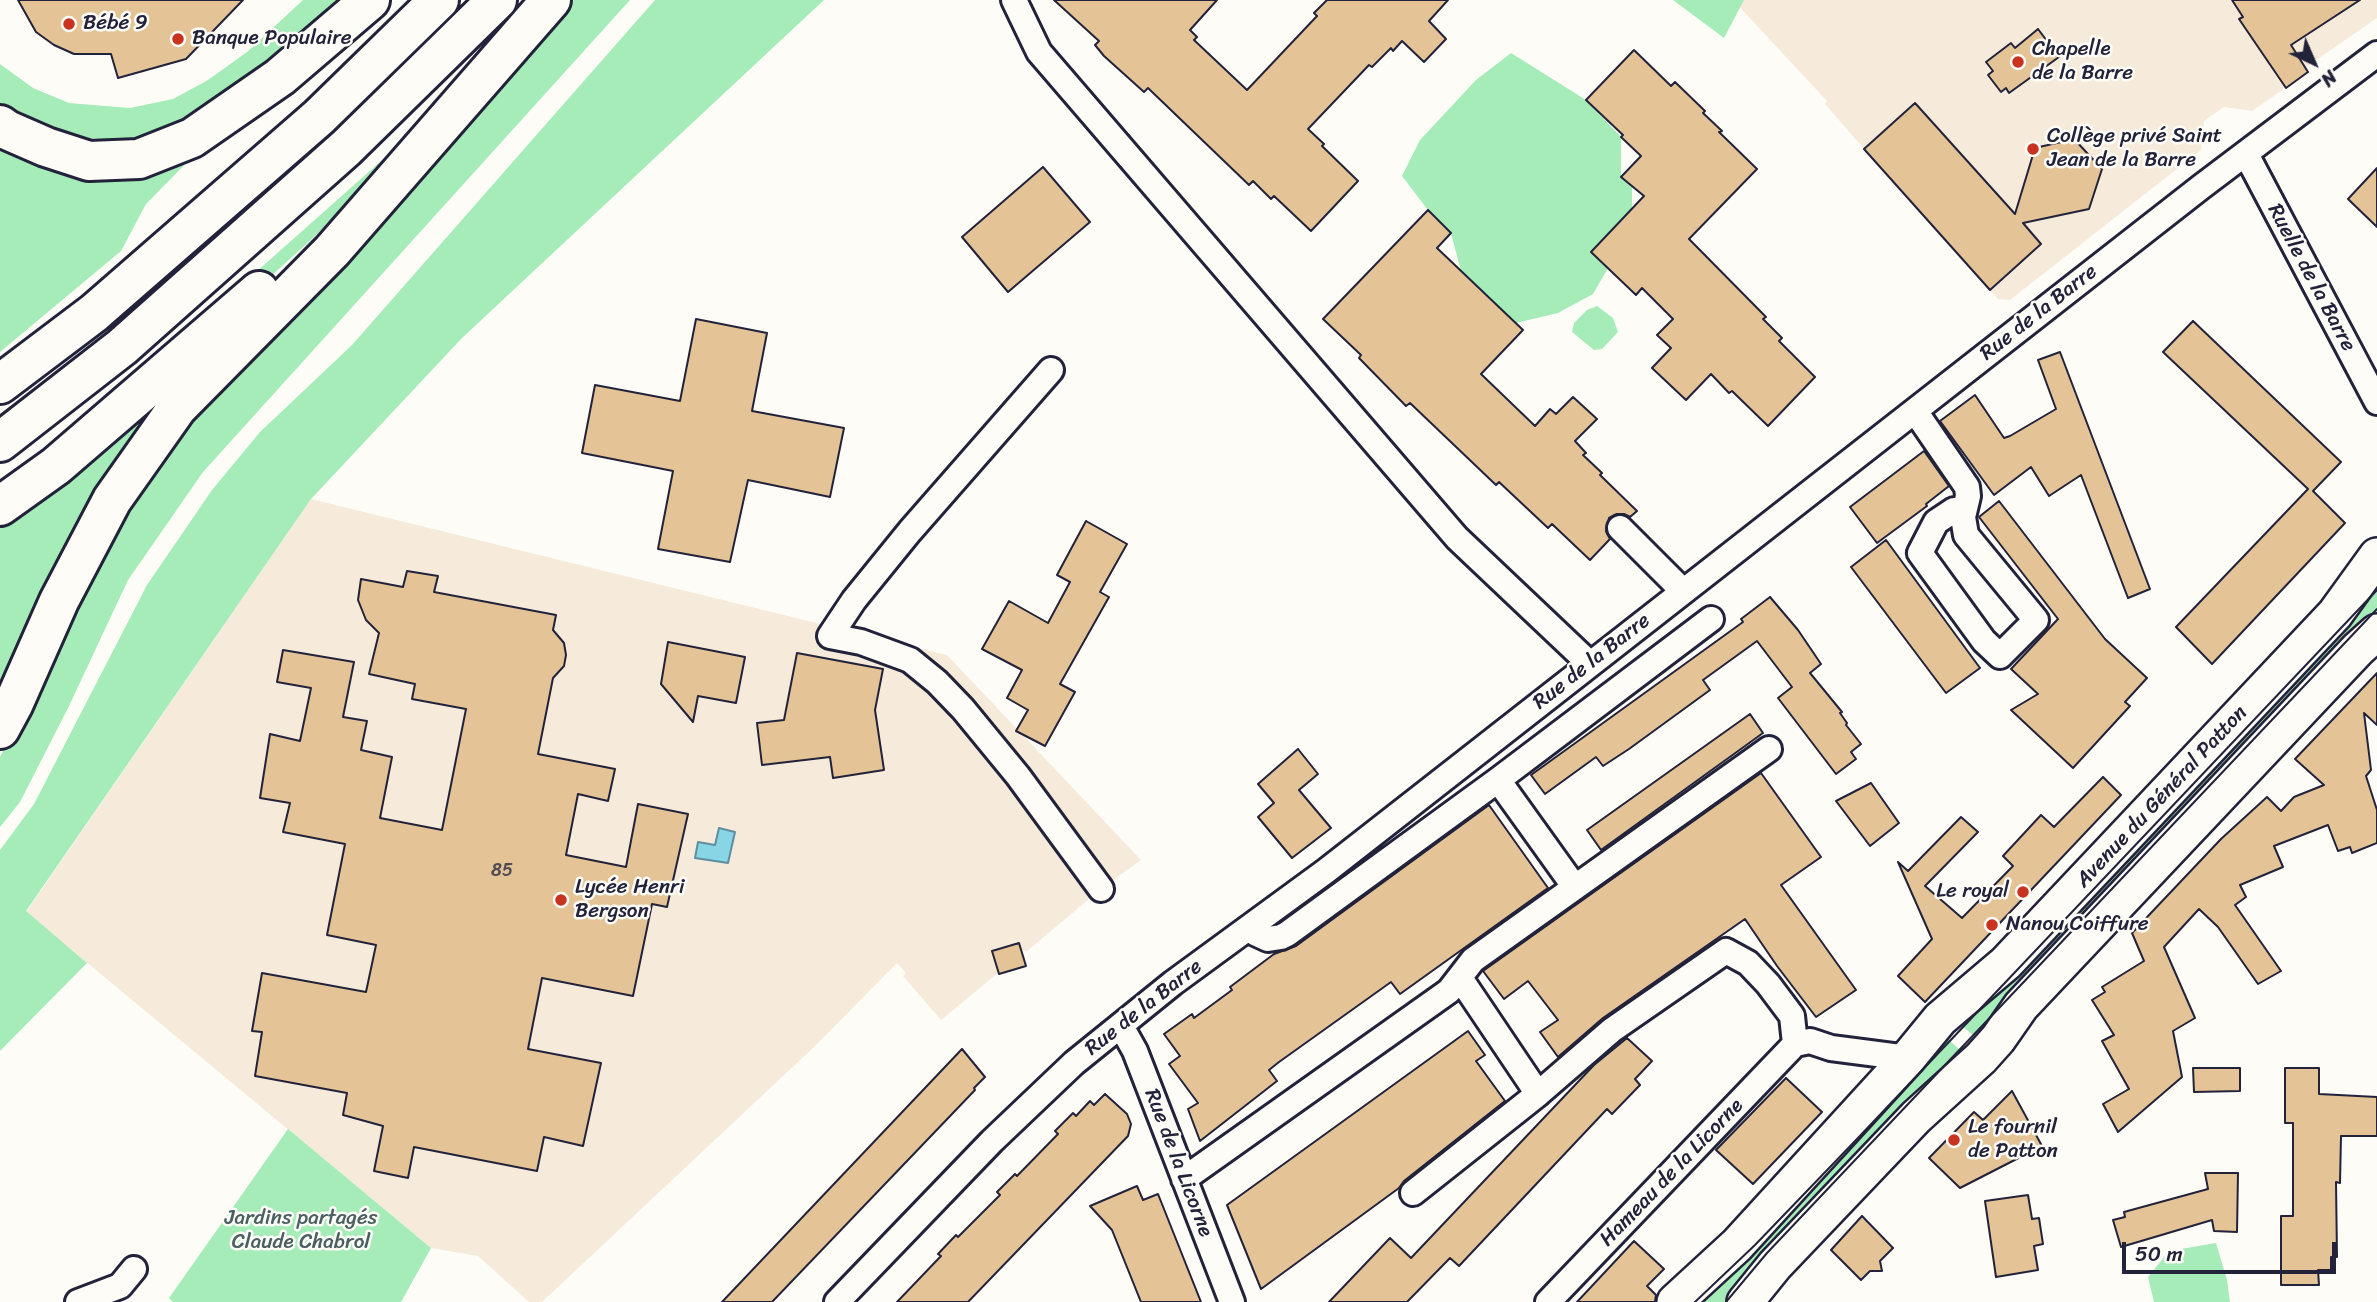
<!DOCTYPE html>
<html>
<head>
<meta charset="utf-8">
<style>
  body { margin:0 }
  #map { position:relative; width:2377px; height:1302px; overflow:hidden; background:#fdfcf7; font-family:Sriracha,sans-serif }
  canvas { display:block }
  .north { position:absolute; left:2279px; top:28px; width:70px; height:70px; -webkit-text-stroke:5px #fdfcf7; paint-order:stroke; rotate:136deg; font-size:19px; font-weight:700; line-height:28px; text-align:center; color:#22223b }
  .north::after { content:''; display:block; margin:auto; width:24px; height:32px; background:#22223b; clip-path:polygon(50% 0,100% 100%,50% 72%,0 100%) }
  .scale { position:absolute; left:2122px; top:1242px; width:214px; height:32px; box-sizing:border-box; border:4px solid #22223b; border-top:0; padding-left:9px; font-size:21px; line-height:24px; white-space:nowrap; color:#22223b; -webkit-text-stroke:5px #fdfcf7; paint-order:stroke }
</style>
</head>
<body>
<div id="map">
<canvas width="2377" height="1302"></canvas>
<div class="north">N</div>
<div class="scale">50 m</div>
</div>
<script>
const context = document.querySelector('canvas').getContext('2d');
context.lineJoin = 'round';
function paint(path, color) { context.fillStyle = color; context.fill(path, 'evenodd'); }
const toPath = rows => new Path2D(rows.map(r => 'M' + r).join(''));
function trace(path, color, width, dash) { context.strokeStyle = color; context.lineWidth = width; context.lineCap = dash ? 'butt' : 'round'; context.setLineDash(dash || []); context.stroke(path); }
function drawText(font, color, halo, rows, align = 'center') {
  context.font = font + ' Sriracha,sans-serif'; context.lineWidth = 5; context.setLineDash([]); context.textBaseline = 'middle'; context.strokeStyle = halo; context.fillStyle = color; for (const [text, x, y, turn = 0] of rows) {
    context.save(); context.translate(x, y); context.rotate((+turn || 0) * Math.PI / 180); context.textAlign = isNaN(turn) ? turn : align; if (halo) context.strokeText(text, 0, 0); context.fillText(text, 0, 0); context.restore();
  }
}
const built = toPath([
  [1733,0,2377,0,2377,18,2306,67,2308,72,2252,111,2224,107,2204,121,2201,150,2010,300,1998,299,1864,149,1825,104,1827,101],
  [311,499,947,655,1141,860,1101,889,1027,951,1022,950,1026,966,998,973,941,1020,903,976,906,973,897,963,814,1047,542,1302,529,1302,478,1256,431,1248,26,912]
]);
const green = toPath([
  [303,0,346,0,245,84,188,122,126,142,50,134,0,103,0,64,33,88,69,103,130,108,173,99,208,80,247,52],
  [574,0,630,0,203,472,128,580,69,706,20,802,0,827,0,757,45,667,85,575,189,417,346,260,464,130],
  [655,0,824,0,462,338,311,499,26,911,87,963,0,1051,0,850,34,804,147,585,212,490,260,432,352,345],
  [1673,0,1744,0,1724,38],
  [1511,53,1586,100,1621,137,1621,177,1632,186,1632,209,1591,252,1608,268,1593,294,1558,313,1516,323,1461,271,1451,233,1428,210,1402,176,1420,140,1476,80],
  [0,136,9,142,202,147,146,204,121,251,0,352],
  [393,155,312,239,211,330,0,484,147,369,381,161],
  [1597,306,1613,318,1618,332,1602,349,1594,350,1572,332,1574,323,1587,310],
  [227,339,0,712,0,521],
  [2377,580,2377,618,1978,1040,1958,1022],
  [1945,1036,1964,1054,1733,1302,1685,1302],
  [288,1129,431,1248,401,1302,173,1302,169,1298],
  [2216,1243,2227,1280,2230,1302,2154,1302,2148,1277,2169,1251]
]);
const water = toPath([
  [719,828,735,832,728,863,695,858,698,842,715,845,719,828]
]);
const building = toPath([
  [18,0,243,0,186,59,118,78,111,54,74,54,54,45,36,32,18,0],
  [1054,0,1217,0,1190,30,1197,37,1194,40,1247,90,1317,16,1314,13,1327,0,1448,0,1429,21,1446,39,1424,62,1402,41,1393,51,1391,48,1372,67,1369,65,1308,129,1324,144,1322,146,1358,181,1311,231,1274,196,1271,199,1253,181,1249,185,1148,88,1144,92,1104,56,1095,45,1099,41,1054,0],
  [2232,0,2360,0,2291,45,2308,72,2286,88,2239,19,2243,17,2232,0],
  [2038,29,2059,57,2009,93,2006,88,2001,92,1988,75,1993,71,1986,62,2011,43,2015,48,2038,29],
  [1634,50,1671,86,1675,82,1705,111,1703,113,1722,131,1719,132,1757,169,1689,239,1766,317,1763,319,1782,338,1779,341,1815,377,1768,426,1732,391,1729,393,1711,374,1686,400,1652,368,1671,348,1657,335,1673,319,1642,288,1636,295,1591,252,1644,196,1621,177,1641,156,1621,137,1623,135,1586,100,1634,50],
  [1915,103,2015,214,2035,148,2074,139,2102,169,2089,209,2023,223,2041,244,1990,290,1864,149,1915,103],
  [1043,167,1090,222,1008,292,962,237,1043,167],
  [2377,168,2377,227,2348,199,2377,168],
  [1428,210,1451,233,1437,248,1523,330,1481,374,1535,426,1550,409,1556,414,1573,397,1597,419,1575,441,1586,453,1583,455,1602,473,1600,475,1637,511,1630,517,1624,514,1617,514,1609,518,1606,531,1610,539,1590,560,1552,524,1548,528,1499,482,1496,485,1410,403,1406,406,1359,358,1361,355,1323,319,1428,210],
  [696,319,767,333,752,411,844,428,830,497,748,480,730,562,658,549,673,471,582,453,595,385,680,401,696,319],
  [2193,321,2341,462,2313,491,2345,523,2212,664,2176,627,2308,489,2163,352,2193,321],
  [2060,352,2150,589,2128,598,2081,475,2049,496,2031,467,1994,495,1940,421,1975,395,2004,438,2010,436,2056,409,2038,360,2060,352],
  [1924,451,1949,486,1926,504,1927,506,1877,543,1850,507,1924,451],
  [1999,501,2105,639,2147,678,2125,702,2130,706,2073,768,2011,710,2038,694,2011,669,2058,619,1979,517,1999,501],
  [1086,521,1127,544,1100,592,1109,597,1060,684,1075,692,1045,746,1016,731,1028,710,1007,698,1022,670,982,649,1009,601,1048,623,1070,582,1057,575,1086,521],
  [1886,540,1980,668,1946,693,1851,567,1886,540],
  [407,571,438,576,434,592,556,615,553,630,564,643,566,655,564,666,553,678,538,754,615,769,608,801,578,794,566,855,626,867,638,804,688,814,667,907,652,904,633,996,542,978,528,1049,601,1063,583,1146,544,1137,537,1171,414,1147,408,1178,374,1171,383,1126,343,1115,347,1093,255,1076,262,1032,252,1031,262,973,366,992,376,945,327,935,345,844,283,832,290,803,260,798,270,734,300,741,311,688,277,682,283,650,354,662,343,717,367,721,361,750,392,757,380,818,442,830,466,709,412,699,415,684,369,674,379,633,366,620,358,600,361,579,403,587,407,571],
  [1770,597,1798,630,1821,664,1810,673,1842,712,1840,713,1847,723,1846,725,1861,744,1851,752,1856,759,1836,774,1778,698,1792,687,1757,641,1703,680,1710,690,1629,749,1603,766,1596,757,1545,794,1531,775,1743,622,1741,619,1770,597],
  [668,642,745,657,736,703,698,696,693,722,661,684,668,642],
  [797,653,883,669,875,710,884,770,833,778,830,757,762,765,757,723,784,720,797,653],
  [2377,673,2377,725,2364,713,2371,770,2366,776,2377,810,2377,843,2352,853,2350,847,2338,851,2328,825,2274,846,2283,867,2240,885,2246,897,2235,905,2281,971,2258,984,2218,927,2199,909,2164,947,2195,1018,2173,1031,2182,1077,2118,1132,2103,1104,2129,1089,2102,1041,2114,1035,2092,1000,2105,992,2102,987,2144,961,2132,933,2221,839,2267,797,2281,811,2294,797,2324,785,2295,759,2377,673],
  [1750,714,1763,733,1601,850,1587,830,1750,714],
  [1298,749,1318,774,1299,790,1331,828,1292,858,1258,817,1274,803,1258,784,1298,749],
  [1761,773,1821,857,1781,885,1856,990,1816,1017,1777,966,1745,919,1603,1018,1558,1057,1540,1032,1558,1020,1528,981,1504,999,1483,971,1761,773],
  [2103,777,2121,795,1925,1002,1898,976,1932,939,1898,862,1908,871,1961,817,1978,832,1925,886,1962,918,2013,866,2003,856,2041,815,2054,827,2103,777],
  [1871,783,1899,823,1870,846,1836,801,1871,783],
  [1489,805,1548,888,1400,994,1391,982,1279,1062,1269,1070,1277,1081,1200,1141,1188,1109,1198,1103,1169,1064,1180,1056,1164,1034,1192,1014,1194,1018,1232,990,1230,987,1274,954,1296,946,1489,805],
  [1019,943,1026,966,999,974,992,951,1019,943],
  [1468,1031,1485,1055,1476,1061,1505,1101,1404,1181,1399,1188,1261,1289,1227,1205,1468,1031],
  [1627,1038,1652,1061,1635,1079,1640,1085,1612,1114,1607,1109,1459,1266,1450,1258,1407,1302,1329,1302,1390,1238,1411,1258,1594,1065,1627,1038],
  [962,1049,985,1077,974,1088,975,1090,772,1302,722,1302,962,1049],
  [2193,1068,2240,1068,2240,1091,2194,1092,2193,1068],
  [2285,1068,2319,1068,2319,1094,2377,1097,2377,1136,2341,1136,2340,1183,2336,1182,2337,1257,2331,1257,2331,1270,2318,1270,2319,1285,2281,1285,2281,1216,2293,1216,2293,1123,2285,1123,2285,1068],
  [1786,1078,1822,1112,1753,1184,1716,1150,1786,1078],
  [2012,1091,2042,1146,1960,1188,1929,1158,1974,1112,1983,1120,2012,1091],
  [1105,1094,1127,1114,1131,1124,1128,1136,968,1302,897,1302,941,1256,938,1254,956,1235,958,1237,1000,1195,997,1192,1015,1174,1017,1176,1058,1134,1055,1131,1073,1113,1076,1116,1090,1101,1094,1105,1105,1094],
  [2205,1173,2238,1173,2237,1232,2214,1231,2212,1220,2121,1247,2113,1220,2125,1217,2124,1212,2208,1189,2205,1173],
  [1137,1186,1143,1200,1158,1194,1201,1302,1141,1302,1112,1230,1090,1206,1137,1186],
  [2028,1195,2032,1219,2039,1218,2043,1244,2034,1246,2038,1270,1996,1277,1985,1201,2028,1195],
  [1862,1216,1893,1248,1880,1261,1882,1271,1870,1271,1861,1280,1831,1250,1862,1216],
  [1634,1241,1664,1269,1647,1286,1656,1295,1655,1302,1577,1302,1634,1241]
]);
const street = toPath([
  [1014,0,1039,52,1457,538,1590,664],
  [2246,154,2377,402],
  [1051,370,910,531,854,600,830,636,861,642,910,660,937,682,963,709,1018,776,1101,889],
  [1915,411,1967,487,1968,496,1963,517,1966,535,2036,620,2000,656,1984,641,1920,553,1936,522,1954,510,1964,510],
  [1620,528,1683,591],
  [1498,780,1574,886],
  [1250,928,1255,933,1268,939,1281,937,1287,934,1498,780,1711,619],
  [1460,978,1538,1094],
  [1121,1026,1135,1051,1232,1302],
  [1184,1179,1449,991,1473,960,1769,749],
  [1413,1193,1538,1094,1612,1030,1726,951,1748,963,1768,984,1792,1016,1795,1044],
  [78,1302,120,1286,134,1269],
  [837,1302,992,1141,1074,1063,1173,983,1326,871,2201,187,2377,54],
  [1548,1302,1795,1044,1810,1041,1831,1048,1908,1058]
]);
const secondary = toPath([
  [1675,1302,1737,1245,1908,1058,1940,1019,2006,963,2335,614,2377,556],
  [1745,1302,1775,1265,1916,1117,1981,1058,1998,1039,2021,1006,2358,649,2377,632]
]);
const highway = toPath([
  [0,125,7,130,46,147,89,161,139,159,192,138,280,77,370,0],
  [0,384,94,313,319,117,439,0],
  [0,442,122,347,346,148,497,0],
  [0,506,56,466,259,291],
  [0,729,13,705,59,601,112,500,177,408,332,251,551,0]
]);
const tram = toPath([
  [1695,1302,1755,1245,1857,1139,2377,590],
  [1726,1302,1767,1253,2377,609]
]);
const markers = [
  [69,24,7,"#c8321e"],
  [178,39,7,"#c8321e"],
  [2018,62,7,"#c8321e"],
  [2033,149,7,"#c8321e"],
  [2023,892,7,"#c8321e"],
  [561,900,7,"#c8321e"],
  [1992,925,7,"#c8321e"],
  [1954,1140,7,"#c8321e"]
];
const numberNames = [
  ["85",502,871]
];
const poiNames = [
  ["Bébé 9",83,24],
  ["Banque Populaire",192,39],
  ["Chapelle",2032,50],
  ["de la Barre",2032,74],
  ["Collège privé Saint",2047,137],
  ["Jean de la Barre",2047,161],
  ["Lycée Henri",575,888],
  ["Bergson",575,912],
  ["Le royal",2009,892,"right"],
  ["Nanou Coiffure",2006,925],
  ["Le fournil",1968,1128],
  ["de Patton",1968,1152]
];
const streetNames = [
  ["Ruelle de la Barre",2311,278,62],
  ["Rue de la Barre",2039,313,-38],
  ["Rue de la Barre",1592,662,-38],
  ["Avenue du Général Patton",2162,797,-47],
  ["Rue de la Barre",1144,1008,-38],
  ["Rue de la Licorne",1178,1163,69],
  ["Hameau de la Licorne",1672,1173,-46]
];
const parkNames = [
  ["Jardins partagés",301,1219],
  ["Claude Chabrol",301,1243]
];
paint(built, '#f6ebda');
paint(green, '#a5ecb9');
paint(water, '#87d5e5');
trace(water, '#5f8da1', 2);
paint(building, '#e4c497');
trace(building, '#22223b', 2);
trace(street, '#22223b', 30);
trace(secondary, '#22223b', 40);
trace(highway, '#22223b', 44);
trace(street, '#fdfcf7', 24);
trace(secondary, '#fdfcf7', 35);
trace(highway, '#fdfcf7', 38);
trace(tram, '#22223b', 2);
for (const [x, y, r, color] of markers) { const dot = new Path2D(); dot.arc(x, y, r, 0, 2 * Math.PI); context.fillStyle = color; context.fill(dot); trace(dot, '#fdfcf7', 2.5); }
drawText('18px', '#524a52', null, numberNames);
drawText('21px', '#22223b', '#fdfcf7', poiNames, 'left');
drawText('21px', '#22223b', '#fdfcf7', streetNames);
drawText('21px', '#495f61', '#fdfcf7', parkNames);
</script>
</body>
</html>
